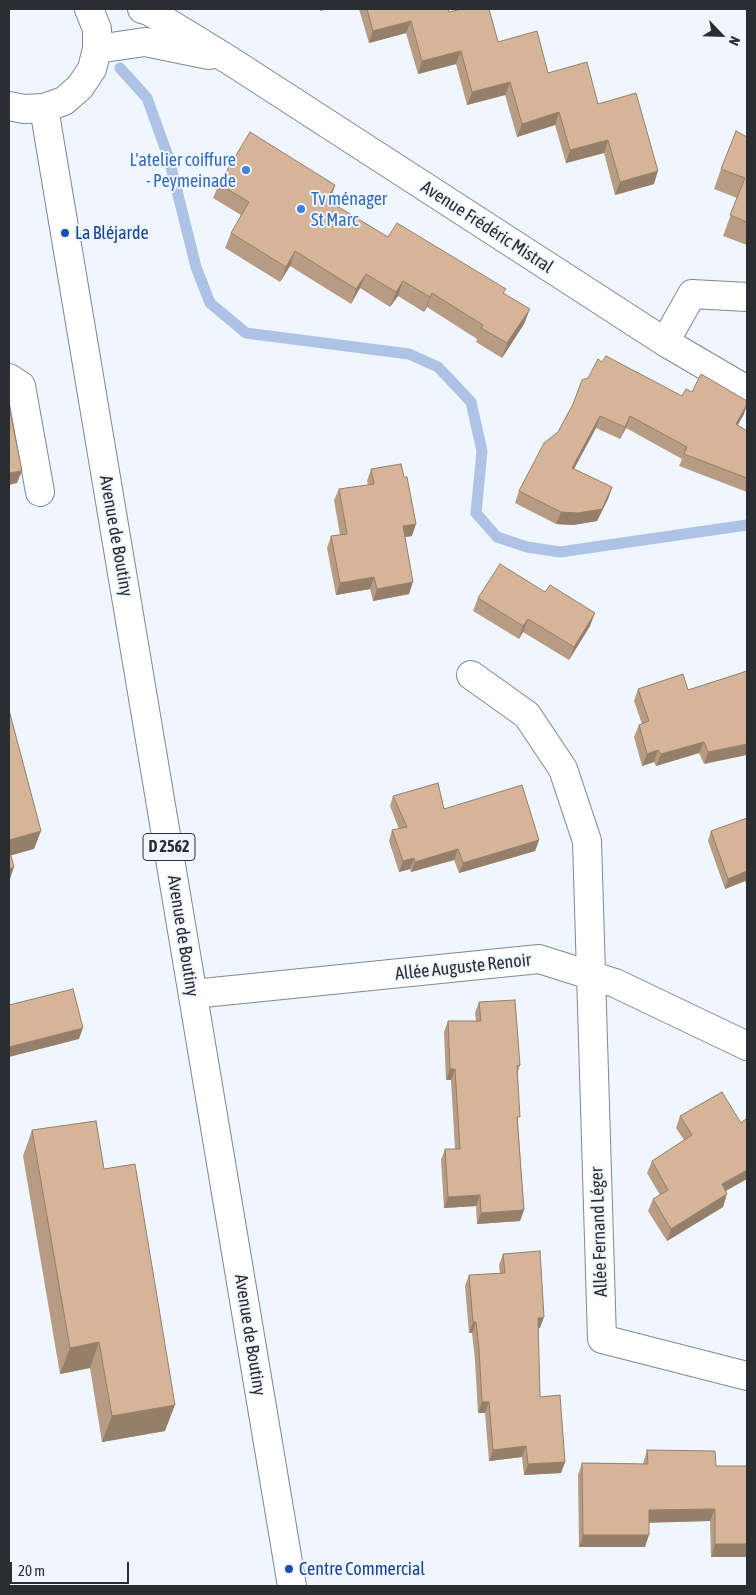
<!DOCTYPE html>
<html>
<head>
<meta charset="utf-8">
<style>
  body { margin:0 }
  #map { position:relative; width:756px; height:1595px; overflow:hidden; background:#eff6fe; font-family:"Asap Condensed",sans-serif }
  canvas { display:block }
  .frame { position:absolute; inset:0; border:10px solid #2a2d31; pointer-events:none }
  .north { position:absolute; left:696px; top:10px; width:50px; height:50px; -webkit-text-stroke:4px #eff6fe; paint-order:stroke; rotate:114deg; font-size:14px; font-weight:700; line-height:20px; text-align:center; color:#2a2d31 }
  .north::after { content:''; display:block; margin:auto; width:18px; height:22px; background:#2a2d31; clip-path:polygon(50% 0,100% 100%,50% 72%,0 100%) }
  .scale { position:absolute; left:10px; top:1562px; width:119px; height:22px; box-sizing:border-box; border:2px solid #2a2d31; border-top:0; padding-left:6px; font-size:15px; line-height:18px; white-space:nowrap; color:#2a2d31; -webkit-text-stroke:4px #eff6fe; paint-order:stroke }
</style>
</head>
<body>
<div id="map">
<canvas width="756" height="1595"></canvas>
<div class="frame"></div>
<div class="north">N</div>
<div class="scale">20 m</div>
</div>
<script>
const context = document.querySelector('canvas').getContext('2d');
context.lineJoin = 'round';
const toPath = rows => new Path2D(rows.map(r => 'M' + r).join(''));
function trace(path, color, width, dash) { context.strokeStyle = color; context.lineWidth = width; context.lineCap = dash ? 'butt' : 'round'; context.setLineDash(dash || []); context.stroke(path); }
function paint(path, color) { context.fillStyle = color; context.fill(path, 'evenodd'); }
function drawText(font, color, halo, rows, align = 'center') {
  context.font = font + ' "Asap Condensed",sans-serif'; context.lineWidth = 4; context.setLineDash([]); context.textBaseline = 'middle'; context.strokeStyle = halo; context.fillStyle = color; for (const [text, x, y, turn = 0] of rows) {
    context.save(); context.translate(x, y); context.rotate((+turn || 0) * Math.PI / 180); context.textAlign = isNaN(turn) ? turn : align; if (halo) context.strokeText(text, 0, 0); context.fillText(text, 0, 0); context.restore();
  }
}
const stream = toPath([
  [120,68,147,98,169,159,196,267,210,303,246,333,409,354,438,367,471,402,482,451,476,513,497,537,527,547,560,552,747,525]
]);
const street = toPath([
  [142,9,149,11,229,60,665,342,747,390],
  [97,49,145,42,209,55],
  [665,342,692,294,747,297],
  [9,378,21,386,40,492],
  [471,675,527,715,563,769,587,841,602,1339,747,1376],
  [193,994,539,959,615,983,747,1046]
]);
const primary = toPath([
  [9,106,24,109,44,108,64,101,80,87,92,69,97,49,97,29,89,9],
  [44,108,292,1586]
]);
const wall = toPath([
  [359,9,448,9,449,12,498,42,598,104,654,184,615,195,604,153,566,163,555,125,517,137,505,95,467,105,456,64,418,74,406,33,369,43],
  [747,137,747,245,723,236,737,198,714,189,721,169],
  [219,184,335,185,329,202,388,237,504,293,524,324,502,358,476,342,477,339,427,307,424,312,398,296,390,307,360,288,351,304,290,266,280,282,225,248,231,233,241,215,213,198],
  [602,362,682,396,744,414,738,425,747,431,747,492,679,466,682,459,626,428,620,439,596,428,574,469,612,487,608,499,597,521,573,525,556,524,515,503,519,491,558,432,588,378],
  [371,469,412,536,405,537,409,594,373,601,370,589,336,595,327,548,331,536,340,535,334,500,339,489,368,485,367,481],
  [478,598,590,626,569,660,523,632,519,639,473,611],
  [747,671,704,764,699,753,656,766,654,762,642,766,634,737,639,725,642,724,634,701,638,689,688,690],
  [393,796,444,809,539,840,535,851,459,873,454,860,411,872,410,869,399,872,389,841,392,830,399,829,390,806],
  [747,818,747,887,745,881,725,889,708,841,711,831],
  [479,1002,520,1065,518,1072,518,1122,524,1210,520,1221,477,1224,476,1206,444,1208,441,1160,445,1149,455,1149,451,1080,446,1080,444,1032,448,1021,476,1021,475,1013],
  [722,1092,726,1192,723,1207,667,1241,648,1211,653,1199,660,1195,647,1173,652,1161,684,1140,676,1128,680,1116],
  [32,1130,104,1169,165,1431,102,1442,90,1368,60,1374,23,1156],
  [503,1254,540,1328,538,1328,540,1397,565,1462,561,1473,524,1475,522,1457,489,1461,485,1413,478,1413,475,1360,472,1333,469,1333,465,1286,469,1275,500,1274,499,1265],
  [647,1450,716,1466,747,1466,711,1557,710,1521,649,1522,645,1547,579,1547,578,1475,582,1463,643,1464]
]);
const shadedWall = toPath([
  [321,9,329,9,320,11],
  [411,21,406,33,369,43,373,31],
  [461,51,456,64,418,74,422,61],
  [510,82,505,95,467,105,472,92],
  [559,112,555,125,517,137,522,124],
  [608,140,604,153,566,163,570,150],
  [658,171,654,184,615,195,620,182],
  [335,185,330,200,322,215,327,200],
  [295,251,290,266,280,282,286,267],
  [366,274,360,288,351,304,356,289],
  [403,281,398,296,390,307,396,292],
  [432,293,427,307,424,312,430,297],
  [530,309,524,324,502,358,507,343],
  [747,404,744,414,731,436,736,424],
  [600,416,596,428,568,480,572,468],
  [630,416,626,428,620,439,625,427],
  [22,471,17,483,9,485,9,473],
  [612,487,608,499,597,521,573,525,556,524,561,512],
  [416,524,412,536,398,538,403,526],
  [374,577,370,589,336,595,340,583],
  [413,582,409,594,373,601,377,589],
  [595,613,590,626,569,660,574,647],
  [528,619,523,632,519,639,523,626],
  [704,742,699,753,656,766,661,754],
  [747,744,747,755,704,764,708,752],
  [658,750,654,762,642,766,647,754],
  [41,831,34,849,9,856,9,840],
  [539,840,535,851,459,873,463,863],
  [458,849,454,860,411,872,415,862],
  [414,858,410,869,399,872,403,861],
  [14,867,9,882,9,869],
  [747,871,747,874,745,881,725,889,728,879],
  [83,1028,79,1039,9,1057,9,1047],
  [450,1069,455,1069,451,1080,446,1080],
  [747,1170,747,1179,717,1196,722,1184],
  [727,1194,723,1207,667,1241,671,1229],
  [480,1195,476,1206,444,1208,448,1197],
  [524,1210,520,1221,477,1224,481,1213],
  [544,1317,540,1328,534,1329,538,1318],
  [473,1322,476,1322,472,1333,469,1333],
  [99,1342,90,1368,60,1374,70,1348],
  [482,1402,489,1402,485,1413,478,1413],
  [175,1405,165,1431,102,1442,112,1416],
  [526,1446,522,1457,489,1461,493,1450],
  [565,1462,561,1473,524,1475,528,1464],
  [715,1509,710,1521,644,1523,649,1510],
  [583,1535,649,1535,645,1547,579,1547],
  [715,1544,747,1544,747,1557,711,1557]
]);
const building = toPath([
  [367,9,448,9,449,12,462,9,489,9,498,42,537,31,548,73,587,62,598,104,636,93,658,171,620,182,608,140,570,150,559,112,522,124,510,82,472,92,461,51,422,61,411,21,373,31,367,9],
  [736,131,747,137,747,222,730,215,745,178,721,169,736,131],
  [250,132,335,185,327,200,388,237,397,223,506,289,503,293,530,309,507,343,481,328,483,325,432,293,430,297,403,281,396,292,366,274,356,289,295,251,286,267,231,233,249,202,219,184,250,132],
  [606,356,682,396,686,389,692,392,701,374,747,401,747,404,736,424,747,431,747,478,684,454,687,447,630,416,625,427,600,416,572,468,612,487,602,509,578,513,561,512,519,491,544,443,558,432,573,404,582,380,588,378,598,359,602,362,606,356],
  [9,406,22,471,9,473,9,406],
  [401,464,404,477,407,477,416,524,403,526,413,582,377,589,374,577,340,583,331,536,347,534,339,489,374,484,371,469,401,464],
  [500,564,545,592,550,585,595,613,574,647,528,619,523,626,478,598,500,564],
  [747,671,747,744,708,752,704,742,661,754,658,750,647,754,639,725,649,721,638,689,683,674,688,690,747,671],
  [9,710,41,831,9,840,9,710],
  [438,783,444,809,522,785,539,840,463,863,458,849,415,862,414,858,403,861,392,830,407,827,393,796,438,783],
  [747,818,747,871,728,879,711,831,747,818],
  [9,848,14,867,9,869,9,848],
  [73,989,83,1028,9,1047,9,1005,73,989],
  [515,1000,520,1065,517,1066,520,1117,517,1117,524,1210,481,1213,480,1195,448,1197,445,1149,460,1149,455,1069,450,1069,448,1021,481,1021,479,1002,515,1000],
  [722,1092,741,1123,747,1118,747,1170,722,1184,727,1194,671,1229,653,1199,668,1190,652,1161,692,1135,680,1116,722,1092],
  [96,1121,104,1169,135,1164,175,1405,112,1416,99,1342,70,1348,32,1130,96,1121],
  [540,1251,544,1317,538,1318,540,1397,560,1395,565,1462,528,1464,526,1446,493,1450,489,1402,482,1402,479,1349,476,1322,473,1322,469,1275,505,1273,503,1254,540,1251],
  [647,1450,715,1451,716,1466,747,1466,747,1544,715,1544,715,1509,649,1510,649,1535,583,1535,582,1463,648,1464,647,1450]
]);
const markers = [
  [246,170,5,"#3f7fe0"],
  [301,209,5,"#3f7fe0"],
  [65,233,5,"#1a4fb4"],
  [289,1569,5,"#1a4fb4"]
];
const shields = [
  [169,847,52]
];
const shieldNames = [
  ["D 2562",169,847]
];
const shopNames = [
  ["L'atelier coiffure",236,160],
  ["- Peymeinade",236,181],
  ["Tv ménager",311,199,"left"],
  ["St Marc",311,220,"left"]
];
const streetNames = [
  ["Avenue Frédéric Mistral",487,227,33],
  ["Avenue de Boutiny",116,536,80],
  ["Avenue de Boutiny",183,936,81],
  ["Allée Auguste Renoir",463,967,-6],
  ["Allée Fernand Léger",599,1232,-92],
  ["Avenue de Boutiny",250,1335,81]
];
const transitNames = [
  ["La Bléjarde",75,233],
  ["Centre Commercial",299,1569]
];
trace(stream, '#adc2e5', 11);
trace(street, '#7f8890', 30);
trace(primary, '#7f8890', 30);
trace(street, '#fff', 28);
trace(primary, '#fff', 28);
paint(wall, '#b79b82');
paint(shadedWall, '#957e6a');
paint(building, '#d5b497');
trace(building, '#957e6a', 1);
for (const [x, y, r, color] of markers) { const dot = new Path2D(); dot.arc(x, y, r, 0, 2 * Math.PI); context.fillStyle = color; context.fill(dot); trace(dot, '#eff6fe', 2); }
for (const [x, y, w] of shields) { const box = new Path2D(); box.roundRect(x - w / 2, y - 13.5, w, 27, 4); context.fillStyle = '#eff6fe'; context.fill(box); trace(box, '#2a2d31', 1); }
drawText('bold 16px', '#2a2d31', null, shieldNames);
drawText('18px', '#366cbe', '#eff6fe', shopNames, 'right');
drawText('18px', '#2a2d31', '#eff6fe', streetNames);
drawText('18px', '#164399', '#eff6fe', transitNames, 'left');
</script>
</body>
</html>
